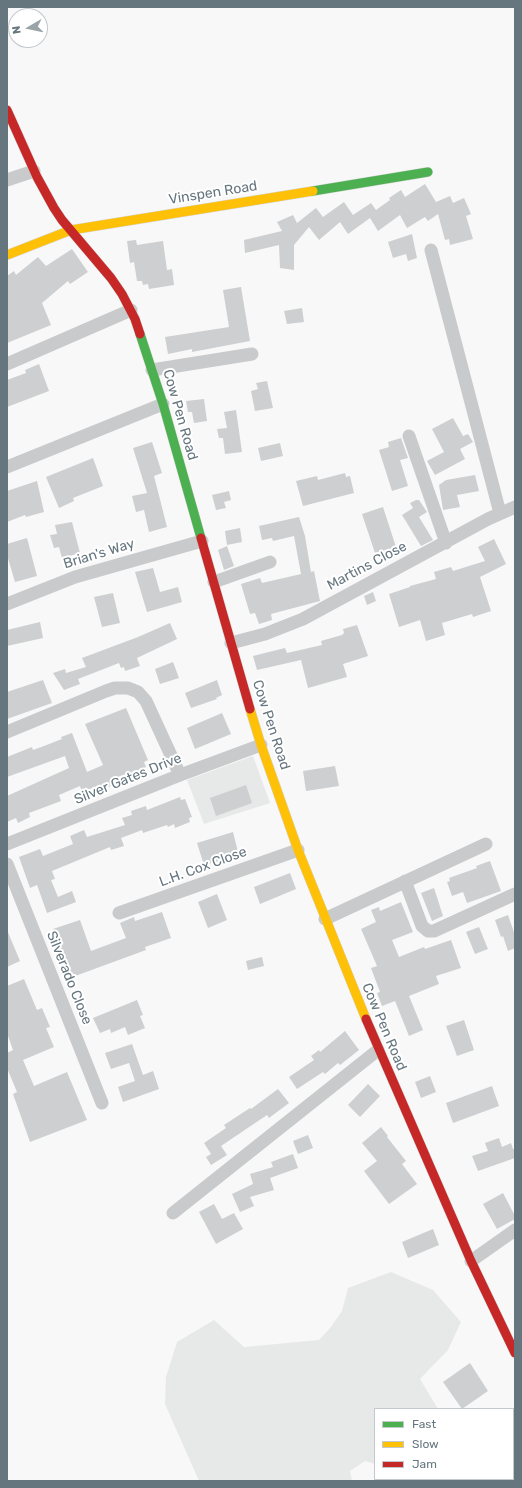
<!DOCTYPE html>
<html>
<head>
<meta charset="utf-8">
<style>
  body { margin:0 }
  #map { position:relative; width:522px; height:1488px; overflow:hidden; background:#f8f8f8; font-family:Rubik,sans-serif }
  canvas { display:block }
  .frame { position:absolute; inset:0; border:8px solid #66767f; pointer-events:none }
  .legend { position:absolute; left:374px; top:1408px; width:140px; height:72px; box-sizing:border-box; background:#fff; border:1px solid #c2c8cc; margin:0; padding:5px 7px; list-style:none; font-size:12px; color:#66767f }
  .legend li { display:flex; align-items:center; gap:8px; height:20px }
  .legend b { width:20px; border:1px solid #c2c8cc }
  .north { position:absolute; left:8px; top:8px; width:40px; height:40px; box-sizing:border-box; background:#fff; border:1px solid #c2c8cc; border-radius:50%; rotate:261deg; font-size:11px; font-weight:700; line-height:16px; text-align:center; color:#66767f }
  .north::after { content:''; display:block; margin:auto; width:14px; height:18px; background:#99a4a9; clip-path:polygon(50% 0,100% 100%,50% 72%,0 100%) }
</style>
</head>
<body>
<div id="map">
<canvas width="522" height="1488"></canvas>
<div class="frame"></div>
<ul class="legend">
<li><b style="height:5px;background:#4caf50"></b>Fast</li>
<li><b style="height:5px;background:#ffc107"></b>Slow</li>
<li><b style="height:5px;background:#c62828"></b>Jam</li>
</ul>
<div class="north">N</div>
</div>
<script>
const context = document.querySelector('canvas').getContext('2d');
context.lineJoin = 'round';
function paint(path, color) { context.fillStyle = color; context.fill(path, 'evenodd'); }
const toPath = rows => new Path2D(rows.map(r => 'M' + r).join(''));
function trace(path, color, width, dash) { context.strokeStyle = color; context.lineWidth = width; context.lineCap = dash ? 'butt' : 'round'; context.setLineDash(dash || []); context.stroke(path); }
function drawText(font, color, halo, rows, align = 'center') {
  context.font = font + ' Rubik,sans-serif'; context.lineWidth = 4; context.setLineDash([]); context.textBaseline = 'middle'; context.strokeStyle = halo; context.fillStyle = color; for (const [text, x, y, turn = 0] of rows) {
    context.save(); context.translate(x, y); context.rotate((+turn || 0) * Math.PI / 180); context.textAlign = isNaN(turn) ? turn : align; if (halo) context.strokeText(text, 0, 0); context.fillText(text, 0, 0); context.restore();
  }
}
const built = toPath([
  [253,756,270,803,204,824,187,780],
  [391,1272,433,1290,461,1322,448,1350,420,1379,438,1409,375,1409,375,1464,365,1461,350,1471,352,1481,199,1481,165,1404,166,1377,177,1342,214,1320,244,1347,319,1340,330,1328,342,1311,348,1288]
]);
const building = toPath([
  [425,184,436,202,450,196,453,203,464,198,471,214,466,216,473,239,450,245,449,239,445,240,438,214,428,221,425,217,407,228,400,215,378,231,370,218,348,234,340,222,319,240,309,227,294,245,294,270,280,268,279,245,245,253,244,240,282,231,277,222,293,215,297,223,316,208,323,217,344,202,353,215,371,203,376,210,390,200,389,198,401,190,405,197],
  [412,234,417,258,408,261,406,254,393,258,388,242],
  [136,240,137,245,163,241,167,270,172,269,174,285,149,289,148,284,143,285,142,281,137,281,134,262,130,263,127,241],
  [72,249,88,272,70,284,68,281,42,303,51,325,7,343,7,276,14,271,16,275,38,257,46,266],
  [241,287,250,341,192,352,192,349,168,354,165,337,229,327,223,290],
  [302,308,304,322,287,324,284,311],
  [39,364,49,391,7,407,7,380,26,373,25,370],
  [267,381,273,408,255,411,251,391,258,389,256,383],
  [204,399,207,421,194,423,192,412,188,412,186,401],
  [236,410,242,452,225,454,223,438,219,438,217,429,227,428,224,412],
  [453,418,463,436,468,434,473,442,460,449,465,459,435,475,427,461,444,452,432,429],
  [401,438,408,458,400,460,408,486,392,491,379,450,389,447,388,442],
  [152,442,162,473,154,476,167,527,149,532,144,510,136,512,132,496,147,493,133,448],
  [280,443,283,456,261,461,258,448],
  [93,458,103,486,73,498,74,501,59,508,46,477],
  [345,473,346,477,350,476,354,493,303,506,296,481,317,476,318,480],
  [475,475,479,491,457,495,460,507,443,510,439,485,446,480],
  [37,481,44,512,26,517,25,515,7,522,7,491],
  [229,491,231,500,224,502,226,508,216,510,212,495],
  [416,500,419,500,427,512,419,517,433,540,421,546,402,515,413,508,410,503],
  [383,507,396,547,375,553,362,514],
  [299,517,305,536,311,572,314,571,320,601,271,614,272,620,259,624,255,613,250,614,241,584,260,578,262,583,301,574,294,536,273,541,272,538,262,540,259,526],
  [72,522,80,553,62,558,59,547,54,548,50,535,57,534,55,525],
  [240,528,242,542,227,545,225,531],
  [27,538,37,576,15,582,7,555,7,544],
  [494,539,506,564,480,577,491,611,473,617,472,614,442,623,445,635,426,641,420,620,399,627,389,594,410,587,410,586,436,579,434,572,451,567,453,571,485,561,478,547],
  [227,546,234,566,224,570,218,550],
  [153,568,160,592,178,587,182,602,147,612,135,572],
  [373,592,376,601,367,605,364,596],
  [113,593,120,623,102,627,94,597],
  [40,622,43,638,7,646,7,630],
  [170,623,177,639,137,658,140,666,125,671,124,667,121,668,119,663,78,679,80,684,64,690,53,673,65,669,66,673,86,667,82,658,138,637],
  [357,625,368,656,343,664,347,677,308,688,301,660,257,670,253,656,285,648,287,653,322,645,321,641,342,635,344,633,343,629],
  [173,662,179,678,160,684,155,669],
  [43,680,52,703,7,719,7,692],
  [217,680,222,695,216,698,217,699,191,708,185,693],
  [126,708,148,760,144,762,146,767,131,773,131,772,110,780,113,785,102,790,100,785,82,792,80,786,59,795,61,801,29,813,30,817,18,823,16,818,7,822,7,796,69,768,65,756,7,777,7,757,32,747,33,750,44,746,62,739,61,737,72,733,87,772,103,765,85,724],
  [222,713,231,734,195,749,187,728],
  [335,766,339,786,306,791,303,771],
  [246,785,252,803,216,816,210,798],
  [180,797,181,800,185,799,192,817,189,818,190,822,175,828,174,824,168,827,167,825,143,833,142,830,121,838,124,846,111,850,110,847,52,871,55,879,51,880,58,897,72,891,76,902,47,913,37,885,30,888,19,857,40,849,43,856,73,844,70,836,84,830,87,837,125,825,122,818,132,815,131,811,146,806,147,810],
  [233,832,239,856,204,865,197,843],
  [490,861,501,891,467,903,463,892,452,896,447,882,450,881,449,878,477,868,476,866],
  [290,873,296,889,260,904,254,887],
  [434,888,443,916,432,921,421,893],
  [217,894,227,920,208,928,198,902],
  [401,902,413,932,392,940,399,957,424,947,425,949,451,940,461,968,436,976,439,984,409,996,423,1030,409,1036,395,1001,382,1006,377,993,380,992,371,968,377,966,361,929,376,922,371,910,379,907,380,911],
  [162,912,171,938,145,947,146,950,67,979,61,962,64,961,53,929,80,920,91,951,126,938,120,923,134,917,135,921],
  [508,915,515,935,515,948,508,951,503,936,501,937,495,920],
  [479,927,488,949,475,954,466,932],
  [7,930,20,961,7,967],
  [262,957,264,966,248,970,246,961],
  [24,979,37,1010,42,1008,50,1027,46,1028,54,1047,23,1060,34,1086,67,1072,87,1120,30,1142,13,1094,17,1092,7,1068,7,1053,13,1050,7,1033,7,986],
  [137,1000,143,1015,140,1016,145,1028,128,1035,125,1027,111,1033,110,1029,100,1033,93,1018],
  [464,1020,474,1050,457,1056,446,1026],
  [345,1031,359,1050,340,1065,338,1063,325,1074,323,1072,297,1089,289,1077,314,1060,311,1056,319,1050,320,1052],
  [132,1044,143,1075,153,1071,159,1089,123,1102,118,1087,135,1081,129,1063,111,1069,105,1053],
  [430,1076,436,1092,421,1098,415,1082],
  [368,1084,380,1096,360,1117,348,1105],
  [492,1086,499,1106,453,1123,446,1103],
  [278,1089,289,1103,269,1118,267,1115,221,1146,227,1155,211,1165,206,1157,211,1154,204,1143,226,1128,224,1125,250,1108,251,1109],
  [381,1127,388,1136,387,1137,406,1161,402,1164,417,1184,389,1204,364,1171,377,1161,362,1143],
  [308,1135,313,1148,298,1154,293,1141],
  [499,1138,502,1147,511,1143,513,1149,515,1149,515,1158,478,1171,472,1156,488,1151,485,1143],
  [293,1154,298,1168,270,1178,274,1190,250,1197,254,1206,240,1212,232,1194,253,1184,250,1174,273,1167,271,1162],
  [503,1193,515,1216,515,1219,497,1229,483,1204],
  [214,1204,222,1219,234,1213,243,1229,216,1244,199,1212],
  [433,1229,439,1245,408,1258,402,1242],
  [470,1363,488,1391,462,1409,443,1382]
]);
const street = toPath([
  [7,180,34,171],
  [431,250,500,513],
  [7,364,131,310],
  [152,370,252,354],
  [409,436,446,543],
  [7,467,163,404],
  [214,582,270,562],
  [7,604,75,577,202,541],
  [231,643,265,634,303,619,488,519,515,507],
  [7,732,106,691,115,688,128,688,138,692,146,701,180,775],
  [7,844,180,775,261,745],
  [7,864,102,1103],
  [405,881,422,926,428,931,434,931,515,894],
  [119,913,298,850],
  [325,919,486,844],
  [173,1213,378,1050],
  [471,1261,515,1230]
]);
const fast = toPath([
  [313,191,428,172],
  [140,334,163,404,201,538]
]);
const slow = toPath([
  [7,255,71,230,313,191],
  [250,709,261,745,298,850,366,1019]
]);
const jam = toPath([
  [7,110,37,177,54,208,62,220,111,278,122,294,135,319,140,334],
  [201,538,250,709],
  [366,1019,471,1261,515,1353]
]);
const streetNames = [
  ["Vinspen Road",213,193,-9],
  ["Cow Pen Road",180,415,74],
  ["Brian's Way",99,554,-17],
  ["Martins Close",367,566,-28],
  ["Cow Pen Road",271,725,72],
  ["Silver Gates Drive",128,779,-22],
  ["L.H. Cox Close",203,867,-20],
  ["Silverado Close",69,978,68],
  ["Cow Pen Road",384,1027,67]
];
paint(built, '#e7e8e8');
paint(building, '#cdcfd0');
trace(fast, '#d4d5d6', 10);
trace(slow, '#d4d5d6', 10);
trace(jam, '#d4d5d6', 10);
trace(street, '#c9cacb', 13);
trace(fast, '#4caf50', 9);
trace(slow, '#ffc107', 9);
trace(jam, '#c62828', 9);
drawText('14px', '#66767f', '#fff', streetNames);
</script>
</body>
</html>
